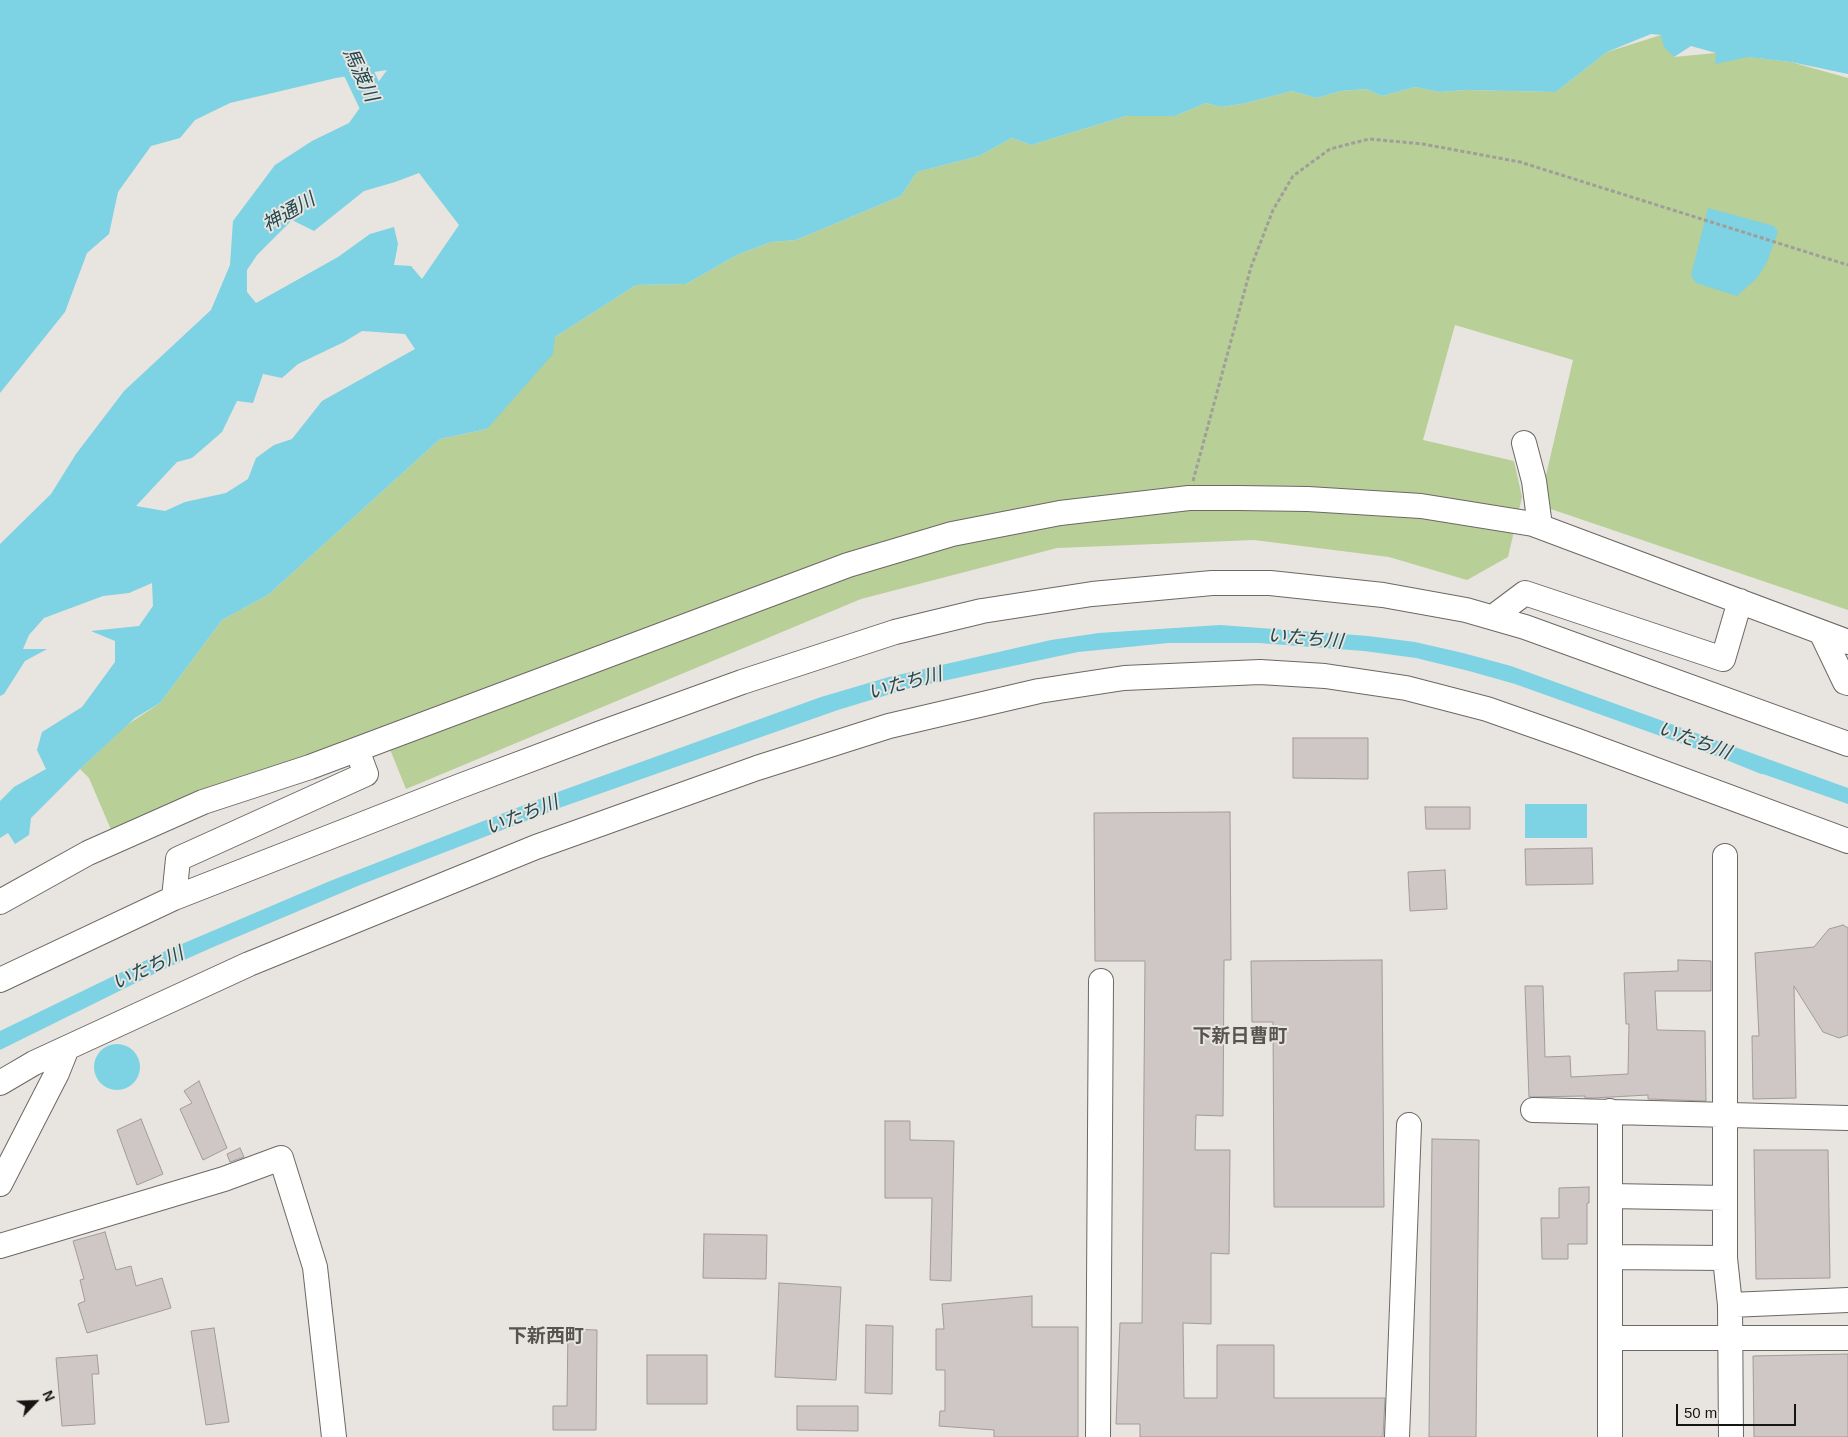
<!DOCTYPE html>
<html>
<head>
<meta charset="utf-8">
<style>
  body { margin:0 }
  #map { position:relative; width:1848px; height:1437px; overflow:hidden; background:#e8e4df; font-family:Helvetica,sans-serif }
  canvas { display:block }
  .north { position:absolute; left:10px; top:1377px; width:50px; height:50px; -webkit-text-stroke:4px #e8e4df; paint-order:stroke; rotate:66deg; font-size:14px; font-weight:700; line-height:20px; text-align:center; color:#161513 }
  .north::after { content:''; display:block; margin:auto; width:18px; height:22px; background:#161513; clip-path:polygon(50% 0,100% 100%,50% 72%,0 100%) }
  .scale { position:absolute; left:1676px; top:1404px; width:120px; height:22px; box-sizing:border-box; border:2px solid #161513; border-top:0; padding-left:6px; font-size:15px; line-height:18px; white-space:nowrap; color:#161513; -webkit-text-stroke:4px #e8e4df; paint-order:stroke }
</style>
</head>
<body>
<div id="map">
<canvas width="1848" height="1437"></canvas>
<div class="north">N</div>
<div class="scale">50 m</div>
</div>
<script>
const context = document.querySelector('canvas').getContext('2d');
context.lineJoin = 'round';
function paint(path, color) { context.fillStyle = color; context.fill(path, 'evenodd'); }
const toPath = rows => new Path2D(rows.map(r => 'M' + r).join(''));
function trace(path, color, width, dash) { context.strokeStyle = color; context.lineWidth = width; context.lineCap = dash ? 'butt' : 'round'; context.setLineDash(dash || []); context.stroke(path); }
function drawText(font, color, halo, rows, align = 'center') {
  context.font = font + ' Helvetica,"Noto Sans JP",sans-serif'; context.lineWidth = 4; context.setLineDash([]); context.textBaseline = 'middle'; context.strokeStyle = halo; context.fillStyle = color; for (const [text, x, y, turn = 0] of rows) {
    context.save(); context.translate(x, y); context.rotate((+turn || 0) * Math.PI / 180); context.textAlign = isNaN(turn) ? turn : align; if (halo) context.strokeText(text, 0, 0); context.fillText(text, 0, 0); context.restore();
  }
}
const green = toPath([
  [1661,35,1674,57,1716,53,1791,62,1848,78,1848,610,1539,505,1573,360,1455,325,1423,440,1514,461,1522,497,1508,557,1467,580,1389,557,1254,540,1057,548,861,599,406,789,381,727,112,832,89,778,80,769,127,725,160,703,222,620,268,595,440,439,487,429,555,337,636,285,686,284,737,255,771,242,796,240,901,196,917,172,979,156,1012,138,1031,145,1126,116,1175,116,1206,103,1221,107,1242,104,1292,91,1317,98,1341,91,1366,89,1382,96,1415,87,1440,92,1466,90,1556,92,1607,52]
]);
const water = toPath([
  [0,0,1848,0,1848,74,1791,62,1748,57,1715,64,1716,53,1691,46,1674,57,1664,47,1661,35,1651,34,1607,52,1556,92,1466,90,1440,92,1415,87,1382,96,1366,89,1341,91,1317,98,1292,91,1242,104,1221,107,1206,103,1175,116,1126,116,1031,145,1012,138,979,156,917,172,901,196,796,240,771,242,737,255,686,284,636,285,555,337,553,354,487,429,440,439,268,595,222,620,160,703,135,718,80,769,31,818,29,835,15,844,8,833,0,838,0,801,14,787,46,769,37,750,42,732,82,707,115,662,115,641,91,631,139,626,153,606,152,583,129,593,103,596,44,618,29,635,23,649,47,649,25,661,4,694,0,696,0,544,51,494,76,454,124,391,211,310,230,265,233,221,275,165,312,141,349,123,387,70,336,78,230,103,195,120,180,138,151,146,118,192,109,234,87,253,65,312,0,393],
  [419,173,459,225,422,279,411,266,394,265,398,244,394,227,370,234,338,257,256,303,247,292,247,270,257,255,292,220,314,231,364,191,395,182],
  [362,331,405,334,415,349,322,401,292,439,274,445,256,458,248,479,226,493,185,502,165,511,136,506,177,462,192,458,222,432,237,401,253,403,263,374,282,378,298,364,344,342],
  [1708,208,1774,226,1778,232,1767,262,1758,277,1737,296,1696,283,1691,275],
  [1220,625,1368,636,1415,642,1463,653,1511,666,1848,788,1848,804,1763,774,1761,774,1719,757,1515,684,1469,671,1416,658,1364,651,1259,643,1168,643,1078,652,910,688,838,710,562,807,360,885,211,948,162,970,0,1050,0,1031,163,952,330,881,555,793,821,697,889,677,1051,640,1099,633],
  [1525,804,1587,804,1587,838,1525,838],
  '94 1067a23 23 0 1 1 46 0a23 23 0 1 1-46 0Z'
]);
const river = toPath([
  [324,0,386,130]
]);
const building = toPath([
  [1293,738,1368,738,1368,779,1293,778,1293,738],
  [1425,807,1470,807,1470,829,1426,829,1425,807],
  [1230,812,1231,960,1224,960,1223,1116,1196,1115,1195,1150,1230,1150,1229,1254,1211,1253,1211,1324,1183,1323,1184,1398,1217,1398,1217,1345,1274,1345,1274,1398,1385,1398,1383,1437,1140,1437,1140,1424,1116,1424,1120,1323,1142,1323,1145,961,1095,961,1094,813,1230,812],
  [1592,848,1593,884,1526,885,1525,849,1592,848],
  [1445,870,1447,909,1410,911,1408,872,1445,870],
  [1843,925,1848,928,1848,1035,1839,1038,1823,1032,1794,986,1796,1098,1753,1099,1752,1036,1759,1036,1755,953,1814,947,1829,929,1843,925],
  [1382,960,1384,1207,1274,1207,1273,1022,1252,1022,1251,961,1382,960],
  [1678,960,1711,961,1711,991,1655,991,1657,1030,1705,1031,1706,1101,1648,1099,1648,1095,1593,1098,1585,1098,1585,1096,1529,1097,1525,986,1543,986,1545,1057,1570,1056,1571,1077,1628,1074,1629,1024,1626,1024,1624,973,1678,971,1678,960],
  [199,1081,227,1148,203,1160,180,1109,192,1103,184,1091,199,1081],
  [141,1119,163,1174,137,1185,117,1130,141,1119],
  [885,1121,910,1121,910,1140,954,1141,951,1281,930,1280,932,1198,885,1198,885,1121],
  [1432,1139,1479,1140,1476,1437,1429,1437,1432,1139],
  [240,1148,244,1157,230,1162,227,1154,240,1148],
  [1754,1150,1828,1150,1830,1278,1756,1279,1754,1150],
  [1589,1187,1589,1203,1587,1203,1587,1244,1568,1244,1568,1259,1542,1259,1541,1218,1559,1218,1559,1188,1589,1187],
  [105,1232,116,1270,131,1266,136,1286,162,1278,171,1308,87,1333,78,1304,85,1301,80,1280,84,1279,73,1241,105,1232],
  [704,1234,767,1235,766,1279,703,1278,704,1234],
  [779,1283,841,1287,836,1380,775,1377,779,1283],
  [1032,1296,1032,1327,1078,1327,1078,1437,994,1437,994,1430,939,1426,940,1411,945,1411,945,1370,936,1370,936,1329,944,1329,942,1304,1032,1296],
  [866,1325,893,1326,892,1394,865,1393,866,1325],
  [214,1328,229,1422,206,1425,191,1331,214,1328],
  [568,1329,597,1330,596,1430,553,1430,553,1406,567,1406,568,1329],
  [1848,1354,1848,1437,1754,1437,1753,1356,1848,1354],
  [97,1355,99,1374,92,1374,95,1424,62,1426,56,1358,97,1355],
  [647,1355,707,1355,707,1404,647,1404,647,1355],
  [797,1406,858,1406,858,1431,797,1430,797,1406]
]);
const path = toPath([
  [1193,481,1251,267,1273,210,1293,176,1330,149,1369,139,1423,144,1520,162,1848,265]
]);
const minor = toPath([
  [1524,443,1534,481,1540,526],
  [1493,617,1525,593,1723,659,1740,601],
  [1821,632,1845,682,1848,683],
  [1725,856,1725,1258,1730,1305,1848,1300],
  [174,898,178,859,366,774,357,750],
  [0,902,88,853,203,802,310,767,848,565,952,534,1060,513,1189,498,1238,498,1308,499,1421,506,1533,524,1848,642],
  [0,980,174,898,460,786,601,733,742,682,895,632,982,611,1092,594,1212,583,1270,583,1383,595,1466,610,1525,627,1848,744],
  [0,1083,34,1063,249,964,536,847,757,768,889,726,1039,691,1124,678,1260,672,1325,676,1406,688,1487,709,1578,741,1848,841],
  [1533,1110,1848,1118],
  [1610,1111,1610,1437],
  [0,1184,57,1073,67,1048],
  [1610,1196,1725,1198],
  [0,1246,224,1179,281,1158,315,1267,334,1437],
  [1610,1257,1725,1258],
  [1730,1305,1731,1437],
  [1611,1338,1848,1338],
  [1098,1437,1101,981],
  [1397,1437,1409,1125]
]);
const waterNames = [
  ["馬渡川",360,75,65],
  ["神通川",289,213,-30],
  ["いたち川",1305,639,5],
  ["いたち川",905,684,-15],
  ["いたち川",1694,741,20],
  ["いたち川",522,816,-21],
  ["いたち川",148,969,-25]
];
const neighbourhoodNames = [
  ["下新日曹町",1240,1037],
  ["下新西町",546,1337]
];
paint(green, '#b8cf97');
paint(water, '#7dd2e3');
trace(river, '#7dd2e3', 29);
paint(building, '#cec7c5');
trace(building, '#a29b99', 1);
trace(minor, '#6c6864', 26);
trace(path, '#a19e9a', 3, [4, 2.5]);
trace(minor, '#fff', 24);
drawText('italic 19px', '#214950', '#e8e4df', waterNames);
drawText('bold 19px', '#57534f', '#e8e4df', neighbourhoodNames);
</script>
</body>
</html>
